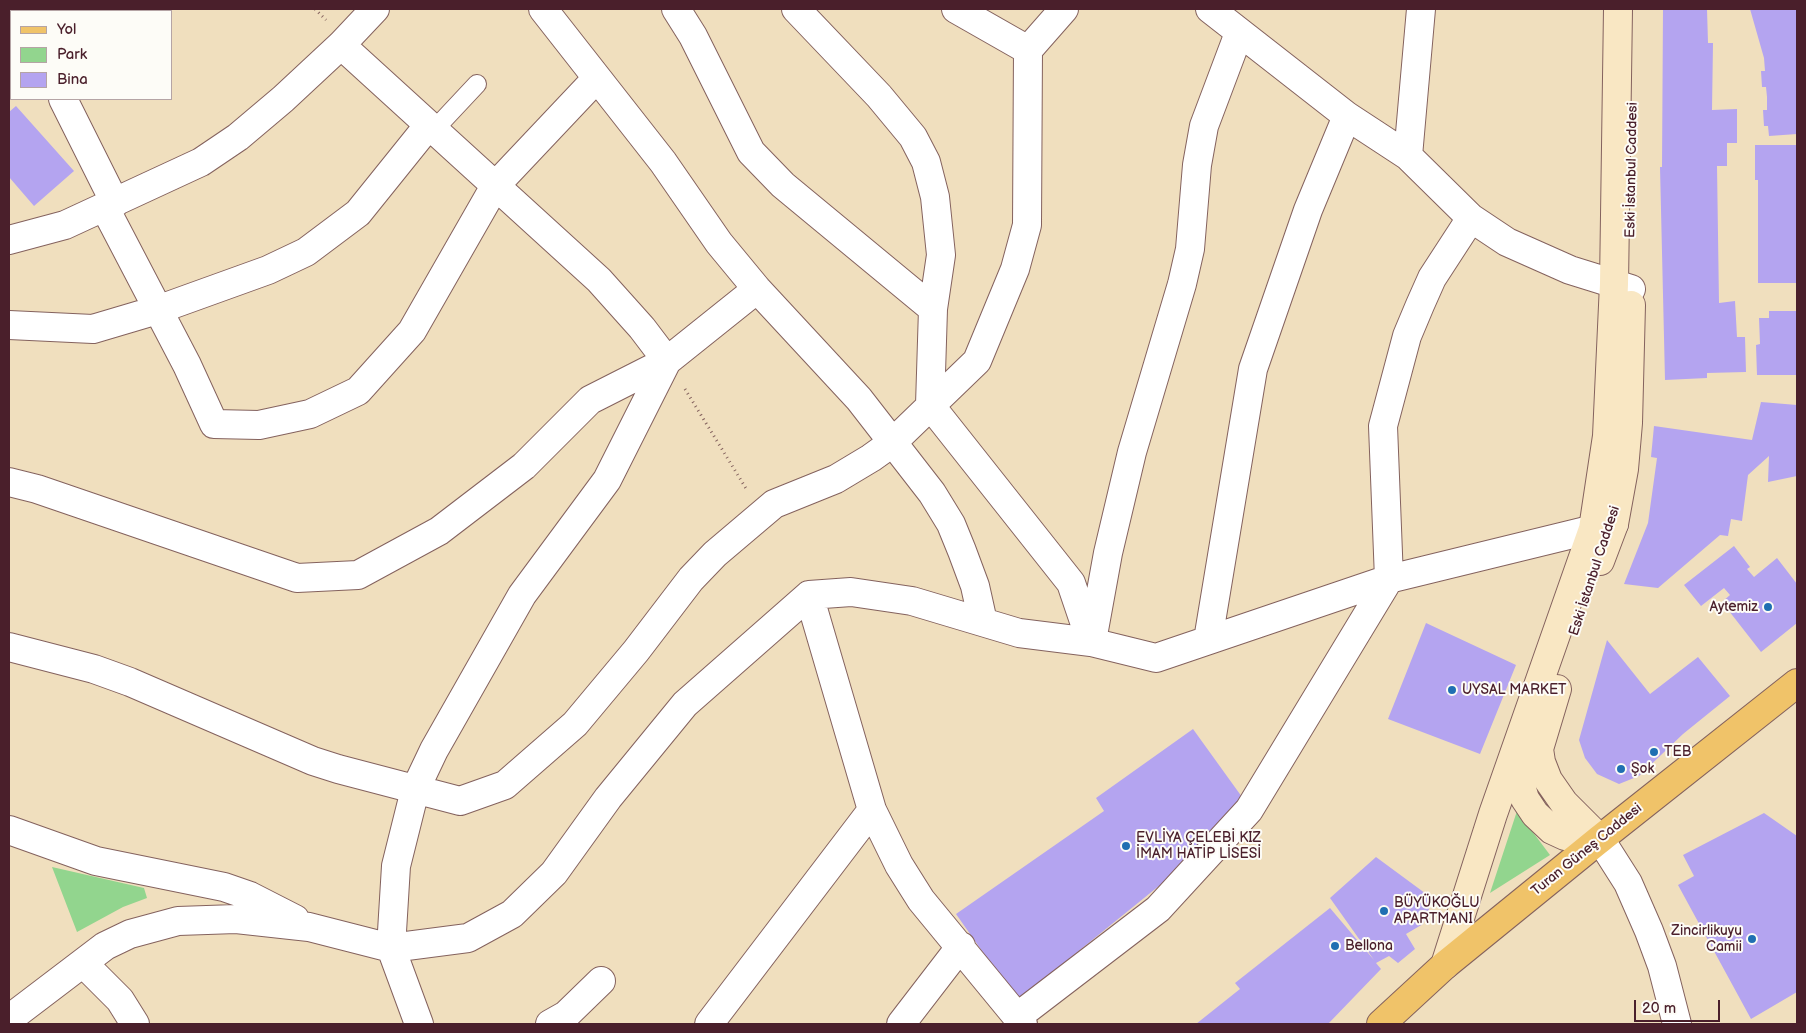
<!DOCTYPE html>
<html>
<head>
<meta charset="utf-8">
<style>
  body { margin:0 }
  #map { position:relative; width:1806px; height:1033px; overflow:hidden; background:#f0dfbe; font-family:"Balsamiq Sans",sans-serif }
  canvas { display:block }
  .frame { position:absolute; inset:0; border:10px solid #4a1f2b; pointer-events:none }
  .legend { position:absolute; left:10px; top:10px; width:162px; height:90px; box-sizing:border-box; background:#fdfcf7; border:1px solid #b5a4a5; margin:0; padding:6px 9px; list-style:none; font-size:15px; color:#4a1f2b }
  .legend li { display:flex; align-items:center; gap:10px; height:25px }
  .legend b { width:25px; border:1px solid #b5a4a5 }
  .scale { position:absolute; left:1634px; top:1000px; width:86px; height:22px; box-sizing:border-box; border:2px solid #4a1f2b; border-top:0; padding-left:6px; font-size:15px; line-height:18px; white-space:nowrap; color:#4a1f2b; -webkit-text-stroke:4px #fdfcf7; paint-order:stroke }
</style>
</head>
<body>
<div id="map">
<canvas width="1806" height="1033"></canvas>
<div class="frame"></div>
<ul class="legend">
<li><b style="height:6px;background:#f0c369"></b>Yol</li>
<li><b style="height:14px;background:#92d58e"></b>Park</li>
<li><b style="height:14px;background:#b4a4f0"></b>Bina</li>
</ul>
<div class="scale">20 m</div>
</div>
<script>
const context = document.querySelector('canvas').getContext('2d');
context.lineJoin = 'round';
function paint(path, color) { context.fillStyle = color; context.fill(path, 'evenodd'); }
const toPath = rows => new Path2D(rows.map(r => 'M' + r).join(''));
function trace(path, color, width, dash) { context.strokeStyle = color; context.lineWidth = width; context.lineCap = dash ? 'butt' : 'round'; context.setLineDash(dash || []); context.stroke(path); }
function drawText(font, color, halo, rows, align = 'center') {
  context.font = font + ' "Balsamiq Sans",sans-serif'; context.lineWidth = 4; context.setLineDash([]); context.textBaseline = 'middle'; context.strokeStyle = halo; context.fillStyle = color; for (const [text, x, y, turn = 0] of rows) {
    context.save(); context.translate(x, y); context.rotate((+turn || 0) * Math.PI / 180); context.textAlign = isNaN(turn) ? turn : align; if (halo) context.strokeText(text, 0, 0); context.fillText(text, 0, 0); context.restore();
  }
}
const green = toPath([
  [1517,811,1550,855,1490,893],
  [52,867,144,888,147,898,123,907,77,932]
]);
const building = toPath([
  [1663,9,1707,9,1708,43,1713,43,1712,110,1737,109,1737,143,1727,143,1727,166,1717,166,1719,303,1735,301,1737,337,1745,337,1746,372,1707,373,1707,378,1665,380,1660,167,1662,167],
  [1750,9,1797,9,1797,134,1769,136,1768,126,1764,126,1763,110,1767,110,1767,97,1766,87,1762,87,1761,71,1765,71,1764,58],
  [16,106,74,171,34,206,9,177,9,112],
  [1755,145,1797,145,1797,283,1758,283,1758,180,1755,180],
  [1769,311,1797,311,1797,375,1757,375,1756,345,1760,344,1759,318,1769,318],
  [1761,402,1797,405,1797,476,1768,482,1769,456,1748,475,1742,521,1731,519,1728,536,1720,535,1658,588,1624,584,1648,523,1657,458,1651,457,1654,426,1752,440],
  [1734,546,1750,567,1747,569,1754,577,1777,558,1797,584,1797,623,1761,652,1722,602,1730,595,1724,588,1701,606,1684,585],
  [1426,623,1516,665,1480,754,1388,719],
  [1607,640,1650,694,1698,657,1730,696,1683,734,1639,776,1619,784,1597,774,1585,758,1579,740],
  [1193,729,1242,797,1165,881,1017,1001,956,914,1104,811,1096,798],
  [1764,813,1797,836,1797,992,1751,1019,1678,885,1694,876,1683,855],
  [1376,857,1433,899,1423,924,1406,934,1415,949,1398,963,1389,956,1376,963,1381,969,1328,1024,1196,1024,1240,989,1235,983,1330,908,1374,960,1330,898]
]);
const path = toPath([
  [315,9,326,20],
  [685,389,747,490]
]);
const lane = toPath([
  [433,131,477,84]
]);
const street = toPath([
  [543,9,663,162,719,243,757,289,859,399,932,493,951,524,962,551,975,586,983,622],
  [676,9,693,36,751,152,783,185,933,309],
  [796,9,879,96,913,137,926,162,935,197,941,255,933,309,930,405,1071,583,1091,642],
  [956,9,1028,50,1064,9],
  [1210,9,1347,116,1408,156,1471,218,1507,242,1570,270,1631,289],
  [92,11,95,9],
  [341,45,599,280,642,328,667,361],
  [9,72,11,71],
  [63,99,115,203],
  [1408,156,1421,9],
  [105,208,187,365,214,424,259,425,310,414,358,391,412,331,495,186,597,78],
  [9,240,65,225,201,162,238,137,283,99,341,45,375,9],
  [9,325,93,329,157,310,268,270,306,252,358,213,428,126],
  [9,482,37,489,297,578,358,575,439,531,524,466,590,400,667,361,757,289],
  [809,595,872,810,899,865,921,900,1023,1024],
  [1208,640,1253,369,1308,210,1347,116],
  [1092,641,1108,553,1132,452,1182,284,1190,249,1197,165,1204,126,1239,33],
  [9,647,94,669,130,682,313,761,338,769,460,801,505,785,575,724,636,651,691,579,715,554,774,504,836,479,871,458,892,443,977,361,1015,269,1027,225,1028,50],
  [9,830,96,861,224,887,250,896,295,919],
  [1600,839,1628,883,1649,931,1662,966,1677,1024],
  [83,963,120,1000,135,1024],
  [1017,1017,1158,909,1249,810,1389,579,1383,426,1407,336,1420,305,1432,278,1471,218],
  [9,1019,105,946,130,934,178,921,236,919,309,927,391,948,468,938,512,914,554,873,608,798,685,704,809,595,851,592,912,601,1019,633,1091,642,1156,658,1389,579,1614,524],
  [419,1024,391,948,396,866,415,790,434,750,522,595,607,480,667,361],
  [550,1024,566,1015,601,981],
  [709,1024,872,810],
  [901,1024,961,946]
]);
const secondary = toPath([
  [1600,561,1614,524,1624,469,1628,423,1631,305],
  [1557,689,1539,749,1541,762,1548,780,1564,803,1600,839],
  [1519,752,1520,783,1525,799,1535,814,1552,830,1565,836,1600,839],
  [1445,965,1493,814,1593,529,1607,436,1614,284,1618,9]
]);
const primary = toPath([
  [1381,1024,1445,965,1600,839,1797,683]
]);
const markers = [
  [1768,607,5,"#1f6fb2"],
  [1452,690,5,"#1f6fb2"],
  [1654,752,5,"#1f6fb2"],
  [1621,769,5,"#1f6fb2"],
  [1126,846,5,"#1f6fb2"],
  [1384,911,5,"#1f6fb2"],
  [1752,939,5,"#1f6fb2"],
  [1335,946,5,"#1f6fb2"]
];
const streetNames = [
  ["Eski İstanbul Caddesi",1632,170,-89],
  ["Eski İstanbul Caddesi",1595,571,-72],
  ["Turan Güneş Caddesi",1587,850,-39]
];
const poiNames = [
  ["Aytemiz",1758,607,"right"],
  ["UYSAL MARKET",1462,690],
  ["TEB",1664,752],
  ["Şok",1631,769],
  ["EVLİYA ÇELEBİ KIZ",1136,838],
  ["İMAM HATİP LİSESİ",1136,854],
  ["BÜYÜKOĞLU",1394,903],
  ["APARTMANI",1394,919],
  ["Zincirlikuyu",1742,931,"right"],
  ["Camii",1742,947,"right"],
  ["Bellona",1345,946]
];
paint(green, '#92d58e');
paint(building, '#b4a4f0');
trace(lane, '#84625e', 20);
trace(street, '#84625e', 30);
trace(secondary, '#84625e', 30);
trace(primary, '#84625e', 30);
trace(path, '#84625e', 3, [1, 4]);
trace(lane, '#fff', 18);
trace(street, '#fff', 28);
trace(secondary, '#f9e7c3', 28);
trace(primary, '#f0c369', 28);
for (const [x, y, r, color] of markers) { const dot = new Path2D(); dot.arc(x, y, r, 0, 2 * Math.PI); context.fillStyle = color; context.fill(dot); trace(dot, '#fdfcf7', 2); }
drawText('14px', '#4a1f2b', '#fdfcf7', streetNames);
drawText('14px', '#4a1f2b', '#fdfcf7', poiNames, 'left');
</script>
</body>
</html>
